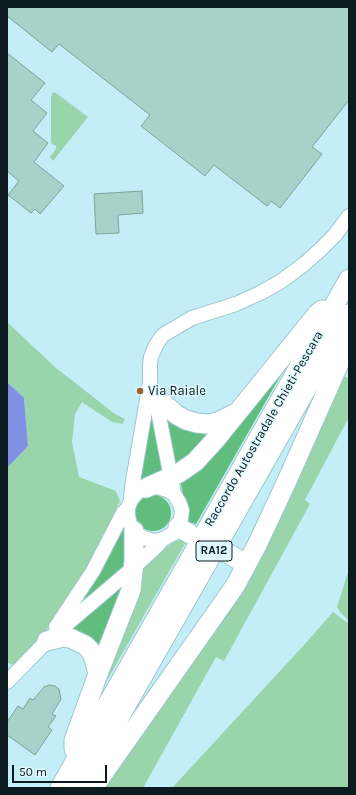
<!DOCTYPE html>
<html>
<head>
<meta charset="utf-8">
<style>
  body { margin:0 }
  #map { position:relative; width:356px; height:795px; overflow:hidden; background:#c3eef8; font-family:Karla,sans-serif }
  canvas { display:block }
  .frame { position:absolute; inset:0; border:8px solid #0b1b1f; pointer-events:none }
  .scale { position:absolute; left:12px; top:765px; width:95px; height:18px; box-sizing:border-box; border:2px solid #0b1b1f; border-top:0; padding-left:5px; font-size:12px; line-height:14px; white-space:nowrap; color:#0b1b1f; -webkit-text-stroke:3px #def8fe; paint-order:stroke }
</style>
</head>
<body>
<div id="map">
<canvas width="356" height="795"></canvas>
<div class="frame"></div>
<div class="scale">50 m</div>
</div>
<script>
const context = document.querySelector('canvas').getContext('2d');
context.lineJoin = 'round';
function paint(path, color) { context.fillStyle = color; context.fill(path, 'evenodd'); }
const toPath = rows => new Path2D(rows.map(r => 'M' + r).join(''));
function trace(path, color, width, dash) { context.strokeStyle = color; context.lineWidth = width; context.lineCap = dash ? 'butt' : 'round'; context.setLineDash(dash || []); context.stroke(path); }
function drawText(font, color, halo, rows, align = 'center') {
  context.font = font + ' Karla,sans-serif'; context.lineWidth = 3; context.setLineDash([]); context.textBaseline = 'middle'; context.strokeStyle = halo; context.fillStyle = color; for (const [text, x, y, turn = 0] of rows) {
    context.save(); context.translate(x, y); context.rotate((+turn || 0) * Math.PI / 180); context.textAlign = isNaN(turn) ? turn : align; if (halo) context.strokeText(text, 0, 0); context.fillText(text, 0, 0); context.restore();
  }
}
const green = toPath([
  [53,92,56,93,88,117,53,161,50,157,56,149,56,146,51,143,51,97],
  [7,322,56,368,115,414,125,419,123,424,112,422,82,402,75,414,72,442,79,477,116,491,120,501,96,553,56,619,15,666,7,662,7,468,28,446,24,398,7,382],
  [340,377,346,377,349,379,349,417,305,500,310,504,224,661,216,657,143,788,100,788,170,691],
  [181,540,186,542,94,703,139,571,165,548,175,541],
  [349,569,349,621,340,612,337,607],
  [333,612,349,624,349,788,172,788,304,645]
]);
const forest = toPath([
  [278,372,282,373,196,524,189,522,180,480],
  [152,403,162,473,137,483],
  [164,412,222,426,176,469],
  '135 513a18 18 0 1 1 36 0a18 18 0 1 1-36 0Z',
  [123,522,127,565,73,613],
  [128,580,99,657,66,632]
]);
const water = toPath([
  [7,382,24,398,28,446,7,468]
]);
const building = toPath([
  [7,7,349,7,349,100,312,147,322,154,280,208,271,201,267,206,214,165,205,176,141,126,150,115,59,44,52,52,7,16,7,7],
  [7,53,45,83,31,100,47,113,33,131,48,143,34,162,64,186,40,214,35,209,31,213,8,195,19,181,7,171,7,53],
  [142,191,143,213,118,215,119,233,96,234,94,194,142,191],
  [49,685,55,686,59,689,61,699,52,714,56,716,48,727,52,730,35,755,7,735,7,722,18,706,23,709,30,698,33,700,44,687,49,685]
]);
const secondary = toPath([
  [155,395,174,494,179,502,182,510,181,519,178,527,174,533,163,539,155,541,147,539,140,536,134,531,130,524,128,516,128,508,131,500,138,492,146,488,158,487,169,491,174,494],
  [131,500,132,487,150,382,150,364,151,357,156,345,163,335,192,318,236,304,260,293,280,282,303,265,320,250,335,235,349,216],
  [56,627,93,571,123,513,128,508],
  [7,682,47,641,134,567,156,547,163,539]
]);
const highway = toPath([
  [157,398,177,415,186,420,197,423,207,424,218,422,236,413],
  [146,488,179,473,195,462,216,439,318,313,322,310],
  [178,527,190,534],
  [227,553,246,564],
  [47,641,63,637,70,638,85,645,90,650,94,658,98,674,74,740,74,749],
  [98,674,131,590,134,561,134,531],
  [60,788,349,279],
  [79,788,349,314],
  [93,788,235,586,257,545,286,483,349,341]
]);
const markers = [
  [140,391,4,"#9f6225"]
];
const shields = [
  [214,551,36]
];
const shieldNames = [
  ["RA12",214,551]
];
const poiNames = [
  ["Via Raiale",148,391]
];
const streetNames = [
  ["Raccordo Autostradale Chieti-Pescara",264,429,-60]
];
paint(green, '#9ad4aa');
paint(forest, '#61bd7e');
paint(water, '#7f90e5');
paint(building, '#a7d2ca');
trace(building, '#79a39b', 1);
trace(secondary, '#9cc6cf', 16);
trace(highway, '#9cc6cf', 21);
trace(secondary, '#fff', 14);
trace(highway, '#fff', 19);
for (const [x, y, r, color] of markers) { const dot = new Path2D(); dot.arc(x, y, r, 0, 2 * Math.PI); context.fillStyle = color; context.fill(dot); trace(dot, '#def8fe', 1.5); }
for (const [x, y, w] of shields) { const box = new Path2D(); box.roundRect(x - w / 2, y - 10, w, 20, 3); context.fillStyle = '#def8fe'; context.fill(box); trace(box, '#0b1b1f', 1); }
drawText('bold 12px', '#0b1b1f', null, shieldNames);
drawText('13px', '#0b1b1f', '#def8fe', poiNames, 'left');
drawText('13px', '#0b1b1f', '#def8fe', streetNames);
</script>
</body>
</html>
